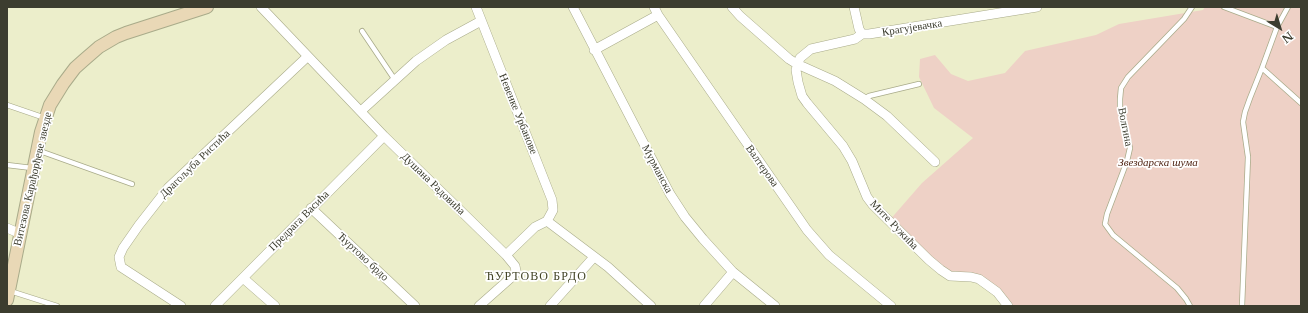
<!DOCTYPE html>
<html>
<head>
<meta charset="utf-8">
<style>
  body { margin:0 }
  #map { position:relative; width:1308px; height:313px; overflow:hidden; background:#eceecb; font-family:"Libre Baskerville",serif }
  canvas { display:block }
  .frame { position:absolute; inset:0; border:8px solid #3c3d2f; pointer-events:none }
  .north { position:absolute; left:1260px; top:8px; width:40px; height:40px; -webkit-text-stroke:3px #fff; paint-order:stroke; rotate:142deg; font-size:11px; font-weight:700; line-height:16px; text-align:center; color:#3c3d2f }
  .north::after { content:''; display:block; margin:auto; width:14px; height:18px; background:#3c3d2f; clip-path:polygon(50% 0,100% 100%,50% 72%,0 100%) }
</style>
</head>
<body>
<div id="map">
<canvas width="1308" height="313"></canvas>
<div class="frame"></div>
<div class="north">N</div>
</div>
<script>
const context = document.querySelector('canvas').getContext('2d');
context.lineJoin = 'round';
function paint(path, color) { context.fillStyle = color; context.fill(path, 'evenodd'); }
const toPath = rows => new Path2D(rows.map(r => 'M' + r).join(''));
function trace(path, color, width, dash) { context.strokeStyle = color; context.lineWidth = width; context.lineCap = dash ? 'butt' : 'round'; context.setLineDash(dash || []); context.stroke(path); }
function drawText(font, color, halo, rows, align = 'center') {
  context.font = font + ' "Libre Baskerville",serif'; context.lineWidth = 3.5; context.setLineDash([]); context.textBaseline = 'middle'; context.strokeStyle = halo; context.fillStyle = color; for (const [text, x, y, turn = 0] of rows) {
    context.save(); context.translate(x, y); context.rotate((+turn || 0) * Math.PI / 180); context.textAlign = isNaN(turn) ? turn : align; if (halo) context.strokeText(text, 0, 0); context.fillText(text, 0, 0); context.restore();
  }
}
const green = toPath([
  [1205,7,1301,7,1301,306,1008,306,985,283,950,276,888,222,922,183,973,138,934,108,919,77,920,59,935,55,951,74,968,81,1005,73,1025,51,1096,35,1119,24,1203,10]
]);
const service = toPath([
  [1224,7,1277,27],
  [1288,7,1277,27,1262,68,1301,103],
  [362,31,395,80],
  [864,99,869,96,919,84],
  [7,105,45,118],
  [37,150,132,184],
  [7,165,32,168],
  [10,291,57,306],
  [1190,306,1186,299,1177,288,1113,235,1105,224,1107,214,1127,161,1130,148,1120,109,1120,99,1121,88,1128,77,1184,19,1192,7],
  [1242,306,1248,157,1243,122,1245,112,1250,98,1262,68]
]);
const minor = toPath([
  [261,7,384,136,506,255,515,266,516,271,514,275,479,306],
  [476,7,552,200,553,210,547,221,535,227,506,255],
  [573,7,670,194,685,217,703,239,733,272,775,306],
  [654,7,658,15,807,230,829,255,891,306],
  [732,7,740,16,789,59,797,64,835,81,864,99,887,116,935,162],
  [854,7,859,29,862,34],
  [594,50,658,15],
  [361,111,416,61,446,40,481,21],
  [311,208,415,306],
  [547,221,608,267,651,306],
  [7,228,21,234],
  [243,278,275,306],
  [181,306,121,267,119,257,123,248,139,225,168,188,307,57],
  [215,306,384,136],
  [550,306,594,257],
  [704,306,733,272],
  [1008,306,997,292,979,279,971,277,950,276,941,270,929,260,873,205,867,197,852,161,843,146,807,103,802,96,798,82,796,70,800,58,811,49,855,39,862,34,869,34,1037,7]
]);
const secondary = toPath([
  [7,300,41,132,50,105,63,84,75,68,84,60,99,47,116,37,126,33,207,7]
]);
const streetNames = [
  ["Крагујевачка",912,28,-9],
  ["Невенке Урбанове",518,114,68],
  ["Волгина",1125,127,79],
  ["Драгољуба Ристића",195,164,-44],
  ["Валтерова",762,166,55],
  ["Мурманска",657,169,62],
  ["Витезова Карађорђеве звезде",33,179,-77],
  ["Душана Радовића",433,184,44],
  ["Предрага Васића",299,221,-45],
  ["Мите Ружића",894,225,46],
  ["Ћуртово брдо",363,257,43]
];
const parkNames = [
  ["Звездарска шума",1158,163]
];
const neighbourhoodNames = [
  ["ЋУРТОВО БРДО",536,277]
];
paint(green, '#eed1c6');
trace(service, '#a9ab8a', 6);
trace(minor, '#a9ab8a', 10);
trace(secondary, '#a9ab8a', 14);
trace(service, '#fff', 4.5);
trace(minor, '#fff', 9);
trace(secondary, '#e9d8b6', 12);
drawText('11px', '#3c3d2f', '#fff', streetNames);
drawText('italic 11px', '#4f2312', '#fff', parkNames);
context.letterSpacing = '1px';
drawText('12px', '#424426', '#fff', neighbourhoodNames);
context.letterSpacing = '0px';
</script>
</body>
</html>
